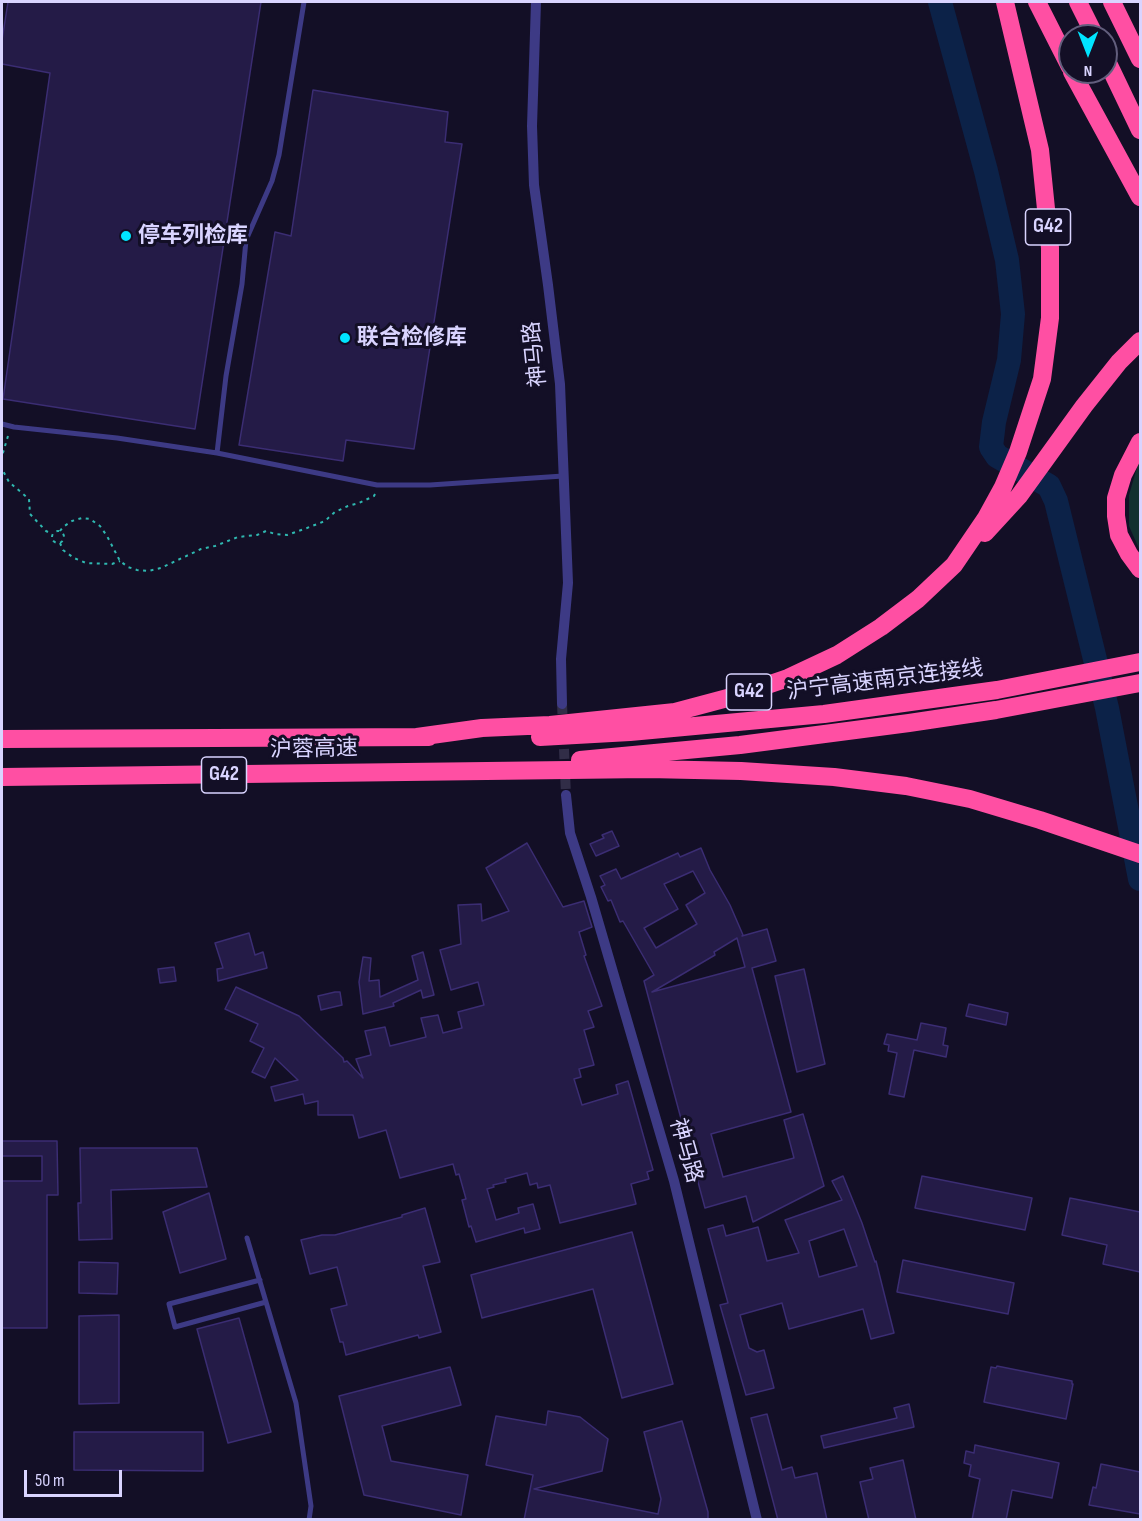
<!DOCTYPE html>
<html>
<head>
<meta charset="utf-8">
<style>
  body { margin:0 }
  #map { position:relative; width:1142px; height:1521px; overflow:hidden; background:#130f26; font-family:"Sofia Sans Condensed",sans-serif }
  canvas { display:block }
  .frame { position:absolute; inset:0; border:3px solid #d9d4ff; pointer-events:none }
  .north { position:absolute; left:1058px; top:24px; width:60px; height:60px; box-sizing:border-box; background:#130f26; border:2px solid #625e7d; border-radius:50%; rotate:180deg; font-size:16px; font-weight:700; line-height:24px; text-align:center; color:#d9d4ff }
  .north::after { content:''; display:block; margin:auto; width:21px; height:27px; background:#00e5ff; clip-path:polygon(50% 0,100% 100%,50% 72%,0 100%) }
  .scale { position:absolute; left:24px; top:1470px; width:98px; height:27px; box-sizing:border-box; border:3px solid #d9d4ff; border-top:0; padding-left:8px; font-size:18px; line-height:21px; white-space:nowrap; color:#d9d4ff; -webkit-text-stroke:4px #130f26; paint-order:stroke }
</style>
</head>
<body>
<div id="map">
<canvas width="1142" height="1521"></canvas>
<div class="frame"></div>
<div class="north">N</div>
<div class="scale">50 m</div>
</div>
<script>
const context = document.querySelector('canvas').getContext('2d');
context.lineJoin = 'round';
function paint(path, color) { context.fillStyle = color; context.fill(path, 'evenodd'); }
const toPath = rows => new Path2D(rows.map(r => 'M' + r).join(''));
function trace(path, color, width, dash) { context.strokeStyle = color; context.lineWidth = width; context.lineCap = dash ? 'butt' : 'round'; context.setLineDash(dash || []); context.stroke(path); }
function drawText(font, color, halo, rows, align = 'center') {
  context.font = font + ' "Sofia Sans Condensed","Noto Sans SC",sans-serif'; context.lineWidth = 6; context.setLineDash([]); context.textBaseline = 'middle'; context.strokeStyle = halo; context.fillStyle = color; for (const [text, x, y, turn = 0] of rows) {
    context.save(); context.translate(x, y); context.rotate((+turn || 0) * Math.PI / 180); context.textAlign = isNaN(turn) ? turn : align; if (halo) context.strokeText(text, 0, 0); context.fillText(text, 0, 0); context.restore();
  }
}
const green = toPath([
  [1140,460,1140,551,1129,526,1129,495,1138,464]
]);
const river = toPath([
  [940,2,986,171,1007,260,1013,314,1009,360,994,422,991,447,997,456,1049,486,1056,501,1107,708,1140,879]
]);
const building = toPath([
  [8,2,261,2,195,429,3,399,50,73,2,64,2,40,8,2],
  [313,90,448,112,445,142,462,144,414,449,346,440,343,461,239,445,275,232,291,236,313,90],
  [612,831,619,846,596,856,590,844,604,838,602,835,612,831],
  [527,843,563,907,584,901,592,927,579,932,586,955,584,956,602,1006,588,1011,594,1027,584,1030,594,1065,579,1069,581,1077,574,1079,582,1105,618,1094,616,1085,628,1081,653,1170,647,1172,649,1179,631,1184,636,1204,560,1223,550,1185,538,1188,537,1183,530,1185,527,1173,505,1179,506,1182,493,1185,494,1187,487,1189,496,1220,519,1213,518,1208,533,1204,540,1229,525,1233,524,1228,476,1242,471,1226,469,1227,462,1200,466,1199,459,1174,456,1175,453,1164,400,1178,386,1130,359,1138,353,1115,318,1115,318,1101,305,1104,303,1094,275,1101,271,1087,298,1080,275,1058,265,1078,252,1072,264,1048,250,1041,258,1024,225,1009,236,987,299,1016,343,1058,344,1062,347,1061,363,1078,356,1059,371,1055,365,1031,385,1027,390,1046,426,1037,421,1018,438,1015,443,1033,462,1028,458,1012,484,1005,478,982,451,990,440,950,461,944,458,905,481,904,482,921,509,911,486,868,527,843],
  [701,848,710,870,730,905,743,935,742,936,767,929,776,961,752,968,791,1112,711,1134,723,1177,794,1158,784,1120,803,1114,824,1186,753,1222,746,1196,705,1208,644,981,654,975,623,921,620,922,611,900,608,901,601,887,605,885,600,876,616,869,621,879,678,853,680,857,701,848],
  [693,871,705,893,686,905,697,924,656,948,644,928,678,909,664,884,693,871],
  [737,938,745,967,652,992,715,955,714,952,737,938],
  [249,933,255,955,263,952,267,968,218,981,217,969,223,968,215,943,249,933],
  [423,952,434,995,423,998,421,990,393,1003,394,1006,363,1014,359,982,363,957,371,958,369,981,379,980,380,997,418,980,412,956,423,952],
  [174,967,176,981,160,983,158,969,174,967],
  [804,969,825,1064,797,1072,775,976,804,969],
  [335,992,340,992,342,1005,321,1010,318,996,335,992],
  [969,1004,1008,1013,1006,1025,966,1016,969,1004],
  [921,1023,946,1028,943,1045,948,1046,946,1057,914,1050,904,1097,889,1094,897,1053,888,1051,889,1045,884,1044,887,1034,917,1040,921,1023],
  [2,1141,57,1141,58,1195,47,1195,47,1328,2,1328,2,1181,42,1181,42,1156,2,1156,2,1141],
  [80,1148,197,1148,207,1187,111,1190,112,1239,79,1240,78,1203,81,1203,80,1148],
  [843,1176,862,1223,875,1262,876,1261,894,1333,871,1339,863,1309,789,1329,782,1303,740,1315,749,1348,757,1352,764,1350,774,1388,746,1395,720,1305,728,1303,708,1229,723,1225,726,1236,758,1227,767,1261,799,1253,785,1220,842,1200,832,1181,843,1176],
  [844,1229,857,1266,819,1277,809,1241,844,1229],
  [922,1176,1032,1198,1025,1230,915,1208,922,1176],
  [209,1193,226,1259,180,1273,163,1212,209,1193],
  [1070,1198,1140,1212,1140,1272,1103,1264,1107,1245,1062,1235,1070,1198],
  [425,1208,440,1262,423,1266,441,1332,419,1338,418,1335,346,1355,343,1342,340,1342,331,1309,347,1305,337,1267,310,1274,301,1240,322,1235,335,1235,402,1217,402,1215,425,1208],
  [632,1232,673,1384,622,1398,593,1289,482,1318,471,1275,632,1232],
  [903,1260,1014,1283,1008,1314,897,1292,903,1260],
  [79,1262,118,1263,117,1294,79,1293,79,1262],
  [119,1315,119,1403,79,1404,79,1316,119,1315],
  [239,1318,271,1432,228,1443,197,1329,239,1318],
  [997,1366,1072,1381,1072,1384,1073,1384,1066,1419,984,1402,991,1367,996,1368,997,1366],
  [450,1367,461,1405,382,1426,391,1461,468,1475,461,1515,364,1495,339,1396,450,1367],
  [909,1404,914,1427,824,1448,821,1436,897,1418,894,1408,909,1404],
  [548,1411,580,1417,608,1439,602,1471,534,1489,658,1514,661,1499,644,1432,682,1421,708,1512,708,1520,524,1520,533,1475,486,1465,496,1416,546,1425,548,1411],
  [767,1414,782,1470,792,1467,795,1478,817,1473,827,1520,778,1520,751,1418,767,1414],
  [74,1432,203,1432,203,1471,74,1470,74,1432],
  [975,1445,1059,1463,1052,1498,1012,1490,1006,1520,972,1520,980,1479,969,1476,971,1465,964,1463,966,1451,974,1453,975,1445],
  [903,1460,916,1520,869,1520,860,1482,873,1479,870,1468,903,1460],
  [1101,1464,1140,1472,1140,1514,1089,1505,1093,1487,1096,1488,1101,1464]
]);
const minorTunnel = toPath([
  [562,704,566,795]
]);
const path = toPath([
  [8,436,2,456,2,469,9,482,29,499,30,514,46,531,52,534],
  '52 537a6 6 0 1 1 12 0a6 6 0 1 1-12 0Z',
  [60,531,63,527,72,521,82,518,90,519,100,526,107,536,120,561,128,567,137,570,148,571,161,568,201,549,215,546,238,537,257,535,266,531,275,534,287,535,307,528,325,521,335,512,348,506,359,503,374,496,375,494],
  [60,543,63,550,74,558,86,563,112,564,120,561]
]);
const service = toPath([
  [2,424,14,427,117,438,217,453,377,485,430,485,563,476],
  [217,453,226,376,242,284,246,240,272,181,279,155,304,2],
  [247,1238,296,1403,311,1506,309,1520],
  [260,1280,169,1304,175,1327,266,1302]
]);
const minor = toPath([
  [536,2,532,126,534,185,548,285,560,384,568,583,561,659,562,704],
  [566,795,570,833,591,897,674,1181,757,1520]
]);
const motorway = toPath([
  [1037,2,1070,67],
  [1078,2,1095,36],
  [1112,2,1140,59],
  [1106,59,1140,130],
  [1072,72,1140,197],
  [1140,442,1123,475,1116,498,1116,516,1119,535,1129,554,1140,569],
  [985,533,1019,496,1084,406,1119,362,1140,341],
  [417,737,482,728,550,725,675,712,735,696,788,678,837,655,881,627,918,599,954,565,986,518,1003,487,1018,452,1042,379,1050,318,1050,248,1040,150,1005,2],
  [540,737,630,732,824,714,997,690,1140,662],
  [2,739,429,737],
  [580,760,740,745,909,723,996,710,1140,683],
  [2,777,648,769,741,771,834,777,906,786,970,799,1040,820,1140,854]
]);
const markers = [
  [126,236,6,"#00e5ff"],
  [345,338,6,"#00e5ff"]
];
const shields = [
  [1048,227,45],
  [749,692,45],
  [224,775,45]
];
const shieldNames = [
  ["G42",1048,227],
  ["G42",749,692],
  ["G42",224,775]
];
const poiNames = [
  ["停车列检库",138,236],
  ["联合检修库",357,338]
];
const streetNames = [
  ["神马路",536,354,-96],
  ["沪宁高速南京连接线",885,681,-7],
  ["沪蓉高速",314,750,-1],
  ["神马路",685,1151,74]
];
paint(green, '#12302f');
trace(river, '#0c2248', 24);
paint(building, '#241b47');
trace(building, '#3b2d73', 1.5);
trace(minorTunnel, '#312d47', 10, [10, 5]);
trace(path, '#2fb8b0', 2, [3, 4.5]);
trace(service, '#3d3a85', 5);
trace(minor, '#3d3a85', 10);
trace(motorway, '#ff4fa3', 18);
for (const [x, y, r, color] of markers) { const dot = new Path2D(); dot.arc(x, y, r, 0, 2 * Math.PI); context.fillStyle = color; context.fill(dot); trace(dot, '#130f26', 2); }
for (const [x, y, w] of shields) { const box = new Path2D(); box.roundRect(x - w / 2, y - 18, w, 36, 4.5); context.fillStyle = '#130f26'; context.fill(box); trace(box, '#d9d4ff', 1.5); }
drawText('bold 21px', '#d9d4ff', null, shieldNames);
drawText('bold 22px', '#d9d4ff', '#130f26', poiNames, 'left');
drawText('22px', '#d9d4ff', '#130f26', streetNames);
</script>
</body>
</html>
